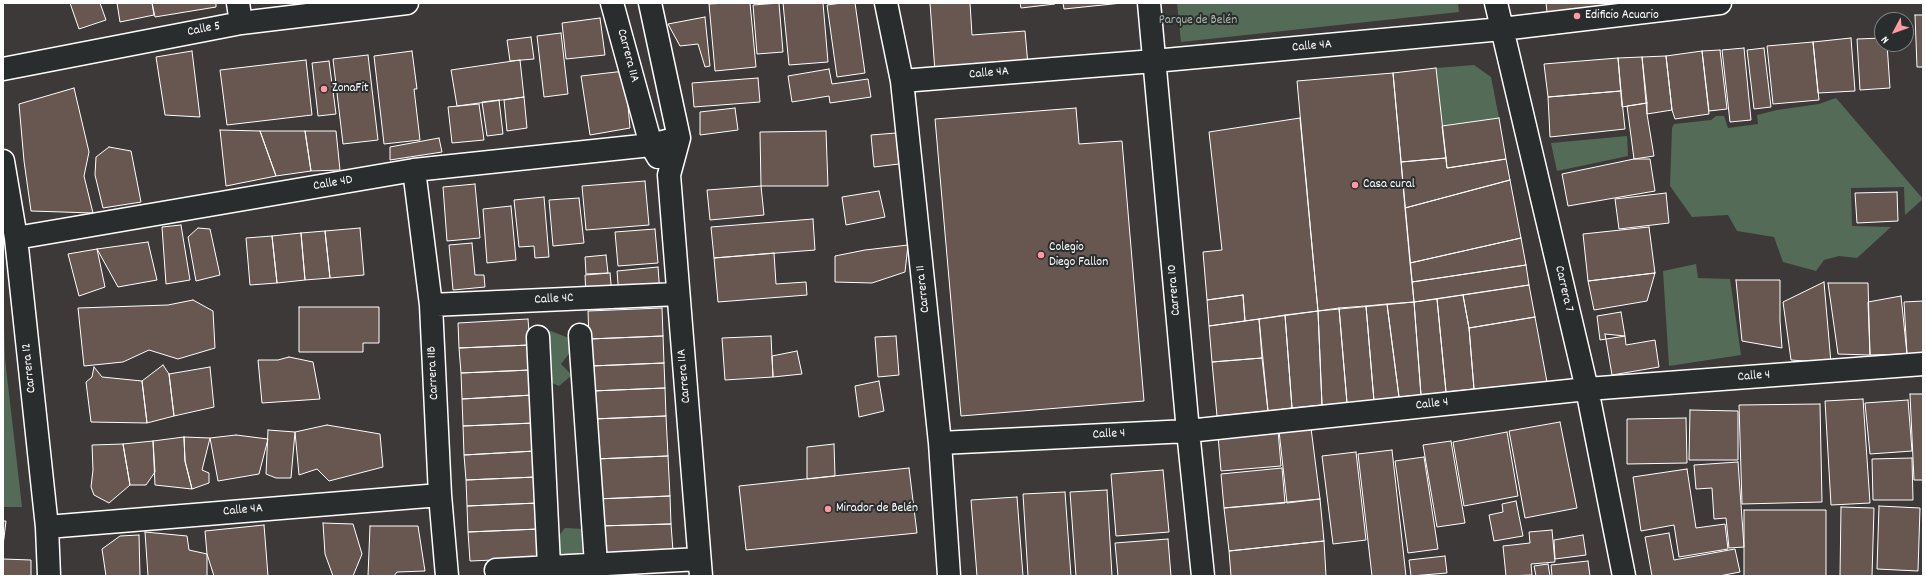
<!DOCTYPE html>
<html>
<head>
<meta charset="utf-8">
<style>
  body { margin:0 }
  #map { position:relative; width:1926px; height:579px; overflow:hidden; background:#3d3938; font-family:Dekko,sans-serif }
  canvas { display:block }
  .frame { position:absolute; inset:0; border:4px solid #fff; pointer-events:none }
  .north { position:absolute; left:1874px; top:12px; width:40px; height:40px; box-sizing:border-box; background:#2a2d2e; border:1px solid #7f8182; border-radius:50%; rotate:229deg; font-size:11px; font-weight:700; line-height:16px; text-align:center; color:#fff }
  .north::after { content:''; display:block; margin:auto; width:14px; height:18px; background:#ff9aa2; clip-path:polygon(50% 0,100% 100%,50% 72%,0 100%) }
</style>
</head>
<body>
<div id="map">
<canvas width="1926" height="579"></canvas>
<div class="frame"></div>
<div class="north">N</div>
</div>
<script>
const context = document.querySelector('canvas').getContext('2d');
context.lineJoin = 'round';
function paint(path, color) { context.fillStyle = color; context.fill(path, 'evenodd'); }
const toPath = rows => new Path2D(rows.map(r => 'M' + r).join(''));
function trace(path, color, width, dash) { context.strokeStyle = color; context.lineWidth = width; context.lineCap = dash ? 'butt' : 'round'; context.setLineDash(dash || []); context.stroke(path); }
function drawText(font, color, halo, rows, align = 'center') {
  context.font = font + ' Dekko,sans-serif'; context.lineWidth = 4; context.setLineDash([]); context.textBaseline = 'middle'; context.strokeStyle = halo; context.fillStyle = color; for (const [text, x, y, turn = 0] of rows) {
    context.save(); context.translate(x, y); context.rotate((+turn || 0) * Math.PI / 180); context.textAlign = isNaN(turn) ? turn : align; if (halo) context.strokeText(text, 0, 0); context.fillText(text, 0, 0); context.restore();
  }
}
const green = toPath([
  [1177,3,1458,3,1459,12,1181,42],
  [1474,65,1491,77,1499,118,1442,126,1436,68],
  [1836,98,1923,199,1905,215,1904,187,1851,188,1852,226,1891,227,1857,258,1839,256,1824,260,1816,271,1783,262,1774,237,1737,231,1728,215,1692,217,1670,186,1672,128,1674,124,1711,120,1716,116,1724,116,1728,128,1758,124,1757,115,1777,110,1819,104],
  [1627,136,1628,156,1557,171,1551,143],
  [1696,264,1698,278,1730,279,1741,355,1669,366,1663,271],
  [3,287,5,359,22,507,3,507],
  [548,330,569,338,572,350,561,364,572,375,559,386,540,378],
  [565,528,584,529,586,556,557,557,550,546]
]);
const building = toPath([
  [70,3,100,3,106,20,79,29,70,3],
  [117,3,152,3,154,15,120,22,117,3],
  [152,3,216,3,216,7,155,17,152,3],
  [726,3,750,3,756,67,715,71,709,4,726,3],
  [779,3,783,52,757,54,753,5,779,3],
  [783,3,823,3,828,62,789,65,783,3],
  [842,3,855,3,865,73,837,77,827,5,842,3],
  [930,3,970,3,972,35,1025,31,1028,65,935,72,930,3],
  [1020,3,1055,3,1055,4,1021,8,1020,3],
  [1063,3,1122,3,1064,9,1063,3],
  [1546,3,1663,3,1548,21,1546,3],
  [1915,15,1923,15,1923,67,1917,67,1915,15],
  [705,17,710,66,705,67,698,44,680,46,668,24,705,17],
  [600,18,605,55,566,59,562,23,600,18],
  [561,33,568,94,544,97,537,36,561,33],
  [531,37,534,59,510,61,507,40,531,37],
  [1851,38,1855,91,1818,93,1813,42,1851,38],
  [1882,38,1882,44,1887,44,1890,88,1860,90,1857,39,1882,38],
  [1813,42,1819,100,1773,104,1767,46,1813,42],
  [1744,48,1751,120,1730,122,1722,50,1744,48],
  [1764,48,1771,107,1754,109,1747,50,1764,48],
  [1720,50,1727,109,1709,111,1702,51,1720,50],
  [192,51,200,117,165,115,156,57,192,51],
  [412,51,417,89,414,89,420,140,384,144,374,56,412,51],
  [1702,51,1709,114,1675,119,1672,110,1666,56,1702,51],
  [368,55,378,140,343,144,333,59,368,55],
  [1666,56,1672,110,1647,114,1642,57,1666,56],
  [1642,57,1647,103,1622,107,1618,58,1642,57],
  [1618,58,1621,91,1548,97,1544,64,1618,58],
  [306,60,312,115,227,125,220,70,306,60],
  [520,60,524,97,457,106,451,70,520,60],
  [329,61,336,114,318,116,312,63,329,61],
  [1436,68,1446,158,1401,162,1393,73,1436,68],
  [829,69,832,84,868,79,871,97,830,103,829,96,792,102,788,76,829,69],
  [625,71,630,128,590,135,581,76,625,71],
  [1393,73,1414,302,1318,311,1297,81,1393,73],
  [758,78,760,102,694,107,692,83,758,78],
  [74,88,89,152,84,176,93,213,31,211,24,161,19,104,74,88],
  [1621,91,1625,129,1550,137,1548,97,1621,91],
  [524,97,527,128,507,131,504,100,524,97],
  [499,100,503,134,487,136,482,102,499,100],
  [1647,103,1647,114,1654,156,1634,159,1627,106,1647,103],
  [479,104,484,140,452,143,448,107,479,104],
  [735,108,738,130,700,135,700,112,735,108],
  [1076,108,1079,144,1122,141,1144,401,961,416,935,119,1076,108],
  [1300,118,1318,311,1245,321,1243,295,1207,300,1203,252,1222,250,1209,132,1300,118],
  [1499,118,1506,159,1447,168,1442,126,1499,118],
  [220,130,260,131,276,176,226,186,220,130],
  [260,131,305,131,311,171,276,176,260,131],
  [305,131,336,131,340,170,311,171,305,131],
  [826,131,828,186,761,186,760,132,826,131],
  [896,133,899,164,874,167,871,135,896,133],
  [439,138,442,152,390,160,390,147,439,138],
  [109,147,131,151,141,202,103,208,95,175,96,157,109,147],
  [1446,158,1447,168,1506,159,1510,180,1405,208,1401,162,1446,158],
  [1634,159,1650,159,1655,191,1568,206,1562,174,1634,159],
  [1510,180,1521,238,1410,263,1405,208,1510,180],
  [645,181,649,225,586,230,582,186,645,181],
  [475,184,480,238,447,241,443,187,475,184],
  [761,186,764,215,710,220,707,190,761,186],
  [879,191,885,217,846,225,842,197,879,191],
  [1897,192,1898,221,1857,223,1855,193,1897,192],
  [1666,193,1669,223,1619,229,1615,199,1666,193],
  [544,197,549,257,535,258,534,246,519,247,514,200,544,197],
  [579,198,584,243,553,246,549,200,579,198],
  [511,206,516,260,487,263,483,209,511,206],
  [813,219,815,250,714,258,711,227,813,219],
  [181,225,190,280,166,284,162,227,181,225],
  [1649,227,1655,273,1588,281,1583,234,1649,227],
  [198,228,210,229,220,275,196,281,188,237,198,228],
  [360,228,364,275,330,278,325,231,360,228],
  [655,229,658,263,618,266,615,232,655,229],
  [325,231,330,278,305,280,301,233,325,231],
  [301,233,305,280,277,283,272,236,301,233],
  [272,236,277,283,250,285,246,238,272,236],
  [1521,238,1526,265,1412,282,1410,263,1521,238],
  [148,242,157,280,118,287,97,249,148,242],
  [472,243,475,275,484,275,485,287,453,290,449,245,472,243],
  [908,245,905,272,872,283,835,282,835,256,865,250,908,245],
  [97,249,105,287,79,296,68,254,97,249],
  [774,253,776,284,806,282,807,295,718,302,714,258,774,253],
  [606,255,608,273,586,274,585,257,606,255],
  [1526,265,1529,285,1414,302,1412,282,1526,265],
  [658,267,660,294,619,297,617,271,658,267],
  [610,273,612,294,586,296,585,275,610,273],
  [1655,273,1647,301,1594,310,1588,281,1655,273],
  [1736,280,1780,280,1780,321,1782,348,1742,341,1736,280],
  [1824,282,1831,363,1791,360,1783,302,1824,282],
  [1828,283,1868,283,1870,355,1838,354,1828,283],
  [1529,285,1535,317,1469,328,1463,295,1529,285],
  [1243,295,1245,321,1209,326,1207,300,1243,295],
  [1463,295,1469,328,1474,389,1446,392,1437,299,1463,295],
  [1901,296,1907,354,1870,355,1868,302,1901,296],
  [1437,299,1446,392,1421,395,1414,302,1437,299],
  [193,300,213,311,215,348,178,359,149,350,123,362,84,366,78,308,168,305,193,300],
  [1923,301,1923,353,1907,354,1904,302,1923,301],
  [1414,302,1421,395,1399,397,1387,304,1414,302],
  [1387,304,1399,397,1374,401,1366,306,1387,304],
  [1366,306,1374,401,1347,403,1339,308,1366,306],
  [299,307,379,307,379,343,363,343,363,352,299,352,299,307],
  [662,308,663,336,589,339,588,311,662,308],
  [1339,308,1347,403,1322,405,1318,311,1339,308],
  [1318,311,1322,405,1292,408,1285,315,1318,311],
  [1621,312,1625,336,1600,340,1597,316,1621,312],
  [1285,315,1292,408,1268,411,1259,319,1285,315],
  [1535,317,1547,382,1474,389,1469,328,1535,317],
  [528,319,530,345,459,348,458,323,528,319],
  [1259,319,1262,358,1212,362,1209,326,1259,319],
  [1605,334,1625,336,1626,345,1655,340,1659,367,1612,375,1605,334],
  [663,336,664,363,591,366,589,339,663,336],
  [771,336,773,377,725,380,722,338,771,336],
  [896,336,899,375,878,377,875,337,896,336],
  [530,345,531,370,461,373,459,348,530,345],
  [797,351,802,374,773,377,772,356,797,351],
  [289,357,313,362,320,399,262,403,258,360,278,360,289,357],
  [1262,358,1268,411,1217,416,1212,362,1262,358],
  [664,363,665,388,592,391,591,366,664,363],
  [163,365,169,374,174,416,147,423,142,381,163,365],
  [94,367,102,377,142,381,147,423,91,422,86,382,92,377,94,367],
  [210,367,214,407,174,416,169,374,210,367],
  [531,370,533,395,462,399,461,373,531,370],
  [879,381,884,411,859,417,855,386,879,381],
  [665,388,666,416,593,419,592,391,665,388],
  [1910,394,1923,394,1923,480,1914,480,1910,394],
  [533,395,534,423,463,426,462,399,533,395],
  [1863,399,1870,503,1831,505,1825,401,1863,399],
  [1908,400,1912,451,1870,454,1865,403,1908,400],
  [1820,404,1822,502,1742,504,1739,405,1820,404],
  [1690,410,1738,411,1738,460,1689,460,1690,410],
  [666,416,668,456,595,459,593,419,666,416],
  [1686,418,1687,463,1627,464,1627,419,1686,418],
  [1560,422,1577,508,1525,518,1509,431,1560,422],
  [534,423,535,451,464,455,463,426,534,423],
  [327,425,380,434,383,467,329,481,317,469,299,475,295,432,327,425],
  [1311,428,1320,499,1287,503,1279,431,1311,428],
  [268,430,295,432,291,478,276,478,266,474,268,430],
  [1278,430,1281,466,1221,471,1218,436,1278,430],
  [1507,432,1518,496,1464,506,1453,442,1507,432],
  [236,435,268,439,259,474,218,481,210,438,236,435],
  [184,437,210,438,202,470,209,473,209,483,192,489,185,461,184,437],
  [184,437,185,461,192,489,155,485,153,441,184,437],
  [153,441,155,472,146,485,130,485,123,444,153,441],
  [1451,441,1465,523,1437,527,1423,445,1451,441],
  [123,444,130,485,109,503,94,495,91,487,93,470,92,445,123,444],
  [834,444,835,476,807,479,807,447,834,444],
  [1392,450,1406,576,1372,576,1358,454,1392,450],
  [535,451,536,477,466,480,464,455,535,451],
  [1356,452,1366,540,1333,544,1322,456,1356,452],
  [668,456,670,496,596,499,595,459,668,456],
  [1424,457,1438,549,1408,553,1395,461,1424,457],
  [1912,458,1913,500,1873,500,1872,459,1912,458],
  [1738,462,1744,547,1729,548,1726,518,1714,519,1712,488,1696,489,1694,465,1738,462],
  [909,468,917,533,746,550,739,486,909,468],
  [1282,468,1285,503,1224,508,1221,474,1282,468],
  [1687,469,1696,528,1725,524,1728,549,1679,557,1674,525,1641,531,1633,477,1687,469],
  [1163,470,1169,532,1116,536,1111,474,1163,470],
  [536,477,538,503,467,506,466,480,536,477],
  [1107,490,1112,576,1076,576,1070,492,1107,490],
  [1065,492,1071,576,1028,576,1023,494,1065,492],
  [670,496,671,524,598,526,596,499,670,496],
  [1017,497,1023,576,977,576,971,500,1017,497],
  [1320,499,1324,541,1229,551,1224,508,1320,499],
  [1516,501,1523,536,1494,541,1489,515,1503,512,1502,504,1516,501],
  [538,503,539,529,468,532,467,506,538,503],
  [1879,506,1920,508,1918,571,1877,569,1879,506],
  [1841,507,1874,508,1872,576,1840,576,1841,507],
  [1744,510,1826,510,1826,576,1744,576,1744,510],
  [3,521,6,521,3,546,3,521],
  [323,523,353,524,362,554,353,576,333,576,325,554,323,523],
  [671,524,673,551,599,553,598,526,671,524],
  [264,525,268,576,214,576,207,554,205,531,264,525],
  [370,526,418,526,425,571,397,572,394,576,368,576,370,526],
  [539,529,541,558,470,561,468,532,539,529],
  [1552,530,1555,562,1531,564,1532,575,1506,576,1503,546,1530,543,1529,532,1552,530],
  [145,532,187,536,189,550,207,554,207,576,148,576,145,532],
  [1669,533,1674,560,1735,549,1740,572,1719,576,1652,576,1645,537,1669,533],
  [139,535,140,576,106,576,102,549,120,536,139,535],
  [1583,535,1586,555,1555,559,1554,540,1583,535],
  [1168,539,1171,576,1118,576,1115,543,1168,539],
  [1324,541,1326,576,1231,576,1229,551,1324,541],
  [1445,556,1447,573,1411,576,1409,560,1445,556],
  [3,559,31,560,31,576,3,576,3,559],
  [1588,561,1590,576,1552,576,1551,565,1588,561],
  [1548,564,1550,576,1536,576,1534,566,1548,564]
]);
const street = toPath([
  [238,3,241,23],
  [612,3,651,145,658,157],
  [650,3,679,138,669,175,701,576],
  [886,3,902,81,940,443,949,576],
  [1149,3,1188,431,1203,576],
  [1496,3,1587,389,1624,576],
  [3,69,241,23,407,3],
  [902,81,1154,61,1502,29,1720,3],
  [3,161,16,238,47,527,49,576],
  [414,170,431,305,440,495,447,576],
  [16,238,414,170,651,145,679,138],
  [431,305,678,294],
  [580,335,596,564],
  [538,337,549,566],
  [940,443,1188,431,1587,389,1923,364],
  [47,527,440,495],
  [496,570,699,559]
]);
const markers = [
  [1577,16,4,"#ff9aa2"],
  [324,89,4,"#ff9aa2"],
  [1355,185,4,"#ff9aa2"],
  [1041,255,4,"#ff9aa2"],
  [828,509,4,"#ff9aa2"]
];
const poiNames = [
  ["Edificio Acuario",1585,16],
  ["ZonaFit",332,89],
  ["Casa cural",1363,185],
  ["Colegio",1049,248],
  ["Diego Fallon",1049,263],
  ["Mirador de Belén",836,509]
];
const parkNames = [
  ["Parque de Belén",1198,21]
];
const streetNames = [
  ["Calle 5",204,30,-11],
  ["Calle 4A",1312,47,-5],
  ["Carrera 11A",627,56,75],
  ["Calle 4A",989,74,-5],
  ["Calle 4D",333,184,-10],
  ["Carrera 11",924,289,-96],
  ["Carrera 7",1563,289,77],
  ["Carrera 10",1175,290,-95],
  ["Calle 4C",554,300,-3],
  ["Carrera 12",30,368,-96],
  ["Carrera 11B",434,373,-93],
  ["Carrera 11A",685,376,-95],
  ["Calle 4",1754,377,-4],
  ["Calle 4",1432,405,-6],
  ["Calle 4",1109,435,-3],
  ["Calle 4A",243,511,-5]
];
paint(green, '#546b58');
paint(building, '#685651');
trace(building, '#fff', 1);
trace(street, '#fff', 25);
trace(street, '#2a2d2e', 22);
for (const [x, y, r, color] of markers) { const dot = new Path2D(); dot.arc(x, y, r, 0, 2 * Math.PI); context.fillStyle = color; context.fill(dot); trace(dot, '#2a2d2e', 1.5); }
drawText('13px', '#fff', '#2a2d2e', poiNames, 'left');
drawText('13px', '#aab5ac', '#2a2d2e', parkNames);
drawText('13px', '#fff', '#2a2d2e', streetNames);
</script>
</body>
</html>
